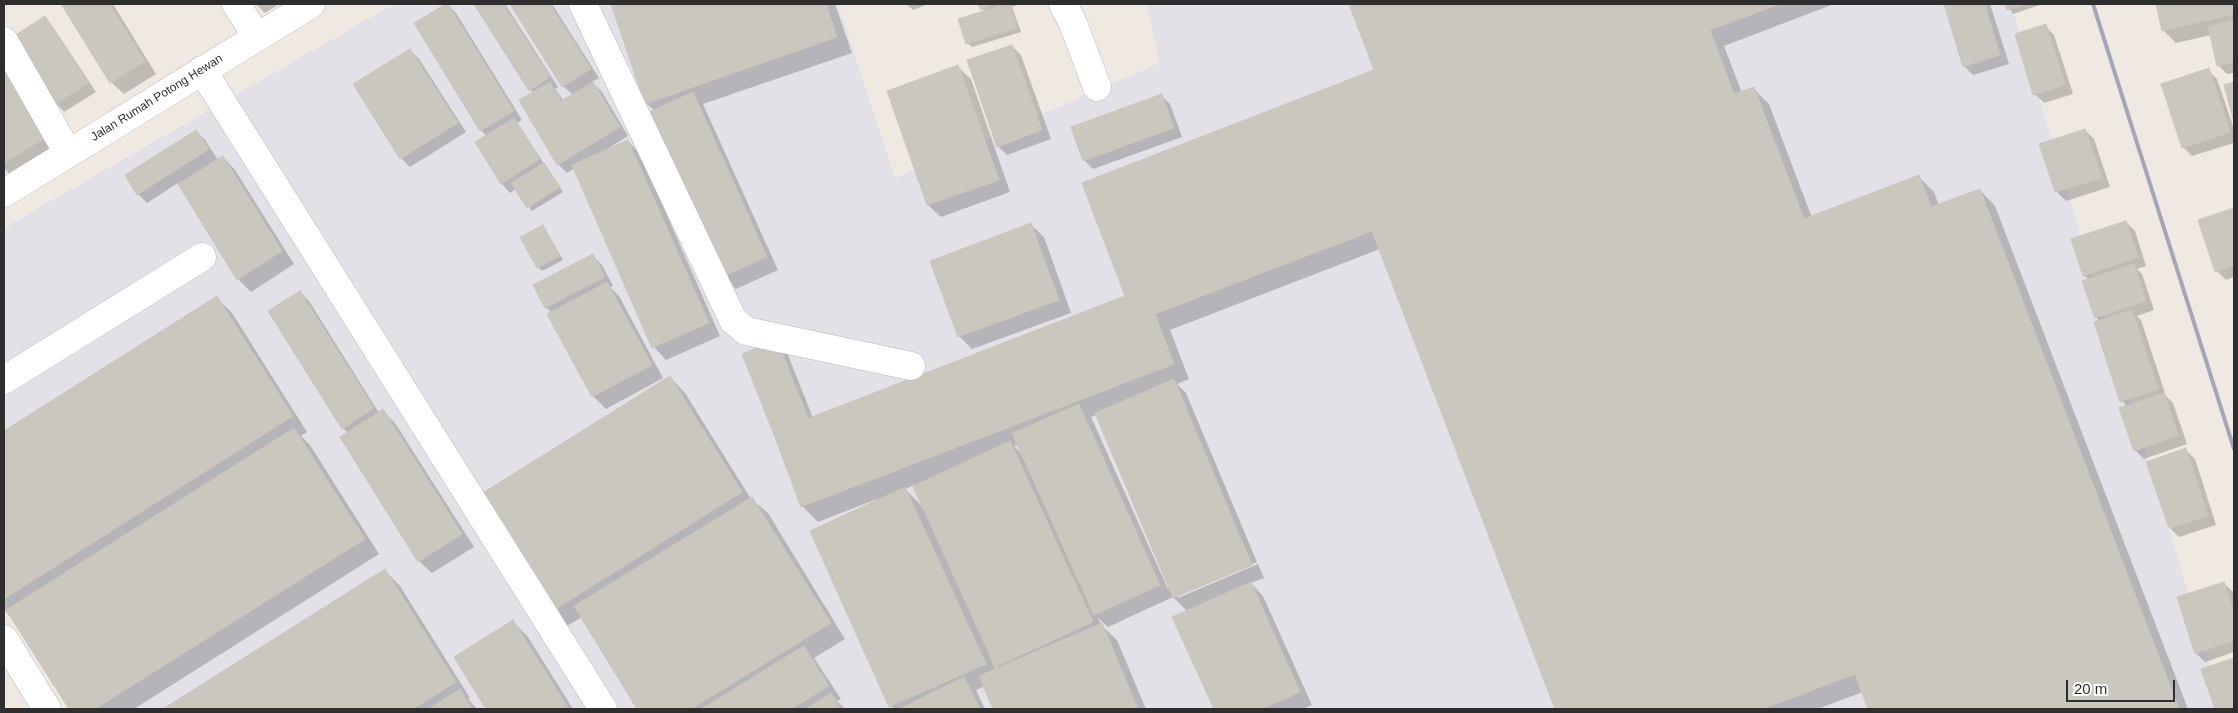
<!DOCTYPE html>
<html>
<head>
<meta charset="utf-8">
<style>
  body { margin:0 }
  #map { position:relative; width:2238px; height:713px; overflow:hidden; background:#efe9e1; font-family:Arial,sans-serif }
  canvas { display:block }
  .frame { position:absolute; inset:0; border:5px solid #2e2e2e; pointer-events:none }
  .scale { position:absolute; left:2066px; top:680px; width:109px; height:22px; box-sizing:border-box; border:2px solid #2e2e2e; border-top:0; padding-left:6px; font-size:15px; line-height:18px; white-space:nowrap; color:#2e2e2e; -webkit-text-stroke:4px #fff; paint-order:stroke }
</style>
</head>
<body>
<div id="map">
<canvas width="2238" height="713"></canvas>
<div class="frame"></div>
<div class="scale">20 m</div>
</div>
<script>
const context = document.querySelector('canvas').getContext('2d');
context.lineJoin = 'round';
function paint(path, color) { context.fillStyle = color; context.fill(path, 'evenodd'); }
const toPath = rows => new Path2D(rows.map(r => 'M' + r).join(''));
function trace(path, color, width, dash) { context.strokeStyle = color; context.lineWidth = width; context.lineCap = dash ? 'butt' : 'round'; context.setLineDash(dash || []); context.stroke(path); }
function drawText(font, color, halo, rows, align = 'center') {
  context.font = font + ' Arial,sans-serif'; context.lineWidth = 4; context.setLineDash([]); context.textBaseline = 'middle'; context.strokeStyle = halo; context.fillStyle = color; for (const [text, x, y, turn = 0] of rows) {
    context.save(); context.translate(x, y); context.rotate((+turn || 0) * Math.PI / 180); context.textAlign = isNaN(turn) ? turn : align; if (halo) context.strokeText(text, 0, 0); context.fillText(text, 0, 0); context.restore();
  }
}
const industrial = toPath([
  [394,4,838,4,895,178,1160,63,1147,4,2011,4,2223,709,71,709,4,599,4,228]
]);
const shadow = toPath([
  [62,4,113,4,156,74,124,94,111,82],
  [256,4,279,4,265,13],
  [447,4,456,13,522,120,517,123,563,192,532,211,516,189,510,193,502,184,487,136,481,130,416,23],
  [475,4,505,4,558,87,555,89,564,101,573,95,563,86,511,4,552,4,599,78,592,82,602,92,628,136,609,148,610,149,628,141,640,154,720,336,666,360,654,347,575,168,567,173,558,164,533,93],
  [612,4,835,4,852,53,703,104,778,270,736,289,724,277,655,111,646,103],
  [906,4,928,4,913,10],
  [979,4,1020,4,1012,7,1021,32,972,47,967,43,985,12],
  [1350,4,1834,4,1724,46,1742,93,1753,88,1769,104,1812,218,1919,177,1934,192,1939,206,1980,190,1995,206,2188,709,1870,709,1863,692,1817,709,1556,709,1380,249,1170,330,1189,379,1177,384,1186,393,1257,562,1178,595,1178,598,1258,564,1264,578,1251,583,1263,596,1312,705,1303,709,1215,709,1174,617,1187,611,1173,597,1108,627,1098,618,1101,625,1117,640,1146,709,994,709,985,686,976,690,985,709,893,709,811,531,878,501,877,499,818,522,803,507,743,354,786,350,813,418,1127,297,1376,71],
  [1097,415,1170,588,1168,589,1091,417],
  [1019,445,1024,456,1014,446],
  [914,485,924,508,905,489],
  [992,662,999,669,996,670],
  [1945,4,1990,4,2009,64,1973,75,1964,66],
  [2007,4,2043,4,2013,14],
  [2157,4,2234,4,2234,73,2227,74,2218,65,2211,35,2176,43,2163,30],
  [44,18,53,27,96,92,64,112,56,103],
  [2045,26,2054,35,2073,94,2044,103,2035,94],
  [4,45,65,146,13,178,4,168],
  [1012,46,1021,55,1051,139,1007,155,998,146],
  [410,50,419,59,466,132,410,167,401,158],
  [958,67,971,79,1010,192,941,217,928,205],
  [2208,70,2217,79,2234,129,2234,143,2192,156,2183,147],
  [1161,95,1170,104,1182,137,1093,169,1084,160],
  [2085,130,2094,139,2110,187,2066,201,2057,192,2041,145],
  [196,131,205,140,218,160,223,157,235,170,294,264,251,292,238,279,178,183,147,203,138,194],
  [2234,209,2234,277,2226,280,2217,271,2199,220],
  [2126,222,2135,231,2146,266,2137,269,2142,274,2154,310,2137,316,2141,320,2166,396,2173,403,2187,444,2144,459,2135,450,2127,406,2122,401,2100,322,2096,317,2089,280,2084,275],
  [1031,225,1044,237,1071,313,972,349,959,336],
  [543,227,563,260,542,271,538,267],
  [593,256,602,265,613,286,610,287,619,296,663,378,606,409,593,396,549,315,552,313,546,307],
  [300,292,309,301,379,413,383,411,395,423,474,547,432,573,419,561,348,433,343,428],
  [217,298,232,313,307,432,301,436,310,445,379,554,134,709,70,709,13,619,4,610,4,432],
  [670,377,685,393,751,499,768,513,845,639,814,658,841,699,837,701,845,709,639,709,582,617,567,626,552,611],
  [2186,450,2195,459,2216,525,2179,537,2170,528],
  [385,571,400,586,470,698,468,699,477,709,165,709],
  [2224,583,2233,592,2234,596,2234,652,2205,662,2196,653],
  [512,621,528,637,573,709,488,709,455,658],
  [2234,659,2234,709,2216,709,2203,669]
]);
const building = toPath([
  [61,4,109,4,145,61,110,83,61,4],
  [446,4,448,4,514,111,480,131,414,23,446,4],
  [474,4,503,4,550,77,529,91,474,4],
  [510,4,550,4,591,69,562,87,510,4],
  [611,4,826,4,837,37,645,104,611,4],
  [978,4,993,4,981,10,978,4],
  [1007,4,1010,4,1017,28,966,44,958,19,1007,4],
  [1349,4,1780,4,1710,30,1734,94,1754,87,1804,219,1919,175,1931,207,1980,189,2179,709,1868,709,1855,674,1763,709,1555,709,1372,231,1155,314,1174,364,801,507,773,432,1125,296,1082,183,1374,70,1349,4],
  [1944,4,1985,4,2000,55,1963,67,1944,4],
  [2005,4,2026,4,2007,10,2005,4],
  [2156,4,2234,4,2234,14,2162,31,2156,4],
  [45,16,88,83,55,104,11,38,45,16],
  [2234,21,2234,62,2217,66,2208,26,2234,21],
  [2046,24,2065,85,2033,95,2015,34,2046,24],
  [1012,45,1042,130,997,147,967,60,1012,45],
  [410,49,458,123,400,159,353,84,410,49],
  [4,51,53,133,4,163,4,51],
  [958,65,999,180,927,205,887,91,958,65],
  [2209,68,2230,132,2182,148,2161,84,2209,68],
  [550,82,561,101,593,82,620,127,557,165,519,100,550,82],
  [2234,82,2234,122,2224,85,2234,82],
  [693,92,767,257,722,277,649,112,693,92],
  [1162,94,1174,128,1083,161,1071,127,1162,94],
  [514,118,540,159,501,184,475,142,514,118],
  [2085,129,2102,178,2055,192,2039,144,2085,129],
  [196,130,209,149,137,195,125,175,196,130],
  [628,140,709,323,652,348,572,165,628,140],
  [223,156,282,251,237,280,178,184,223,156],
  [544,163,560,187,527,208,511,183,544,163],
  [2234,208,2234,265,2215,272,2198,220,2234,208],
  [2126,221,2138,257,2083,276,2071,239,2126,221],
  [1031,223,1059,300,958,337,930,261,1031,223],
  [543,225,560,256,537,268,520,237,543,225],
  [593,254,605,277,545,308,533,285,593,254],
  [2134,264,2146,301,2095,318,2082,281,2134,264],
  [607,282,652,365,592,397,547,314,607,282],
  [300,291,374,408,342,429,268,311,300,291],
  [217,296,293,416,4,599,4,431,217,296],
  [2132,310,2158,389,2120,402,2094,322,2132,310],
  [777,340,808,418,773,432,742,354,777,340],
  [670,376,742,492,551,612,478,496,670,376],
  [1174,379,1252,565,1173,598,1095,413,1174,379],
  [2164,393,2178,435,2134,451,2119,408,2164,393],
  [1079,404,1160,585,1094,615,1012,433,1079,404],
  [383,409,462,534,418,562,340,437,383,409],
  [294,428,365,539,95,709,69,709,6,610,294,428],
  [1010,441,1093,622,995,667,913,486,1010,441],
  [2186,448,2208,516,2169,528,2146,462,2186,448],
  [905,487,986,664,889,707,810,531,905,487],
  [752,497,831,623,691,709,637,709,574,606,752,497],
  [385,569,456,682,413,709,163,709,385,569],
  [1251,582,1300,692,1262,709,1214,709,1172,617,1251,582],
  [2224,582,2234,613,2234,640,2195,654,2177,597,2224,582],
  [513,620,569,709,486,709,454,657,513,620],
  [1102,623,1138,709,993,709,979,676,1102,623],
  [804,646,829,686,791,709,701,709,804,646],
  [2234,658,2234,709,2215,709,2201,669,2234,658],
  [964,677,980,709,899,709,964,677],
  [460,689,472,709,428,709,460,689],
  [831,693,841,709,806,709,831,693]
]);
const minor = toPath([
  [236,4,257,37],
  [583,4,733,320,746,331,911,366],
  [1063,4,1073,23,1097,87],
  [4,41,68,153],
  [202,70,603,709],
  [4,193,311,4],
  [4,380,202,257],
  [4,639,47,709]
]);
const rail = toPath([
  [2093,4,2234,449]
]);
const streetNames = [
  ["Jalan Rumah Potong Hewan",157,98,-32]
];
paint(industrial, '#e3e1e8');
paint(shadow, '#0003');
paint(building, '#cbc7bf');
trace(building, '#cbc5ba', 1);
trace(minor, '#b4b7c1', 29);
trace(minor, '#fff', 28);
trace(rail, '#a3a6b8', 4);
drawText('12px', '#2e2e2e', '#fff', streetNames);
</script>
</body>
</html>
